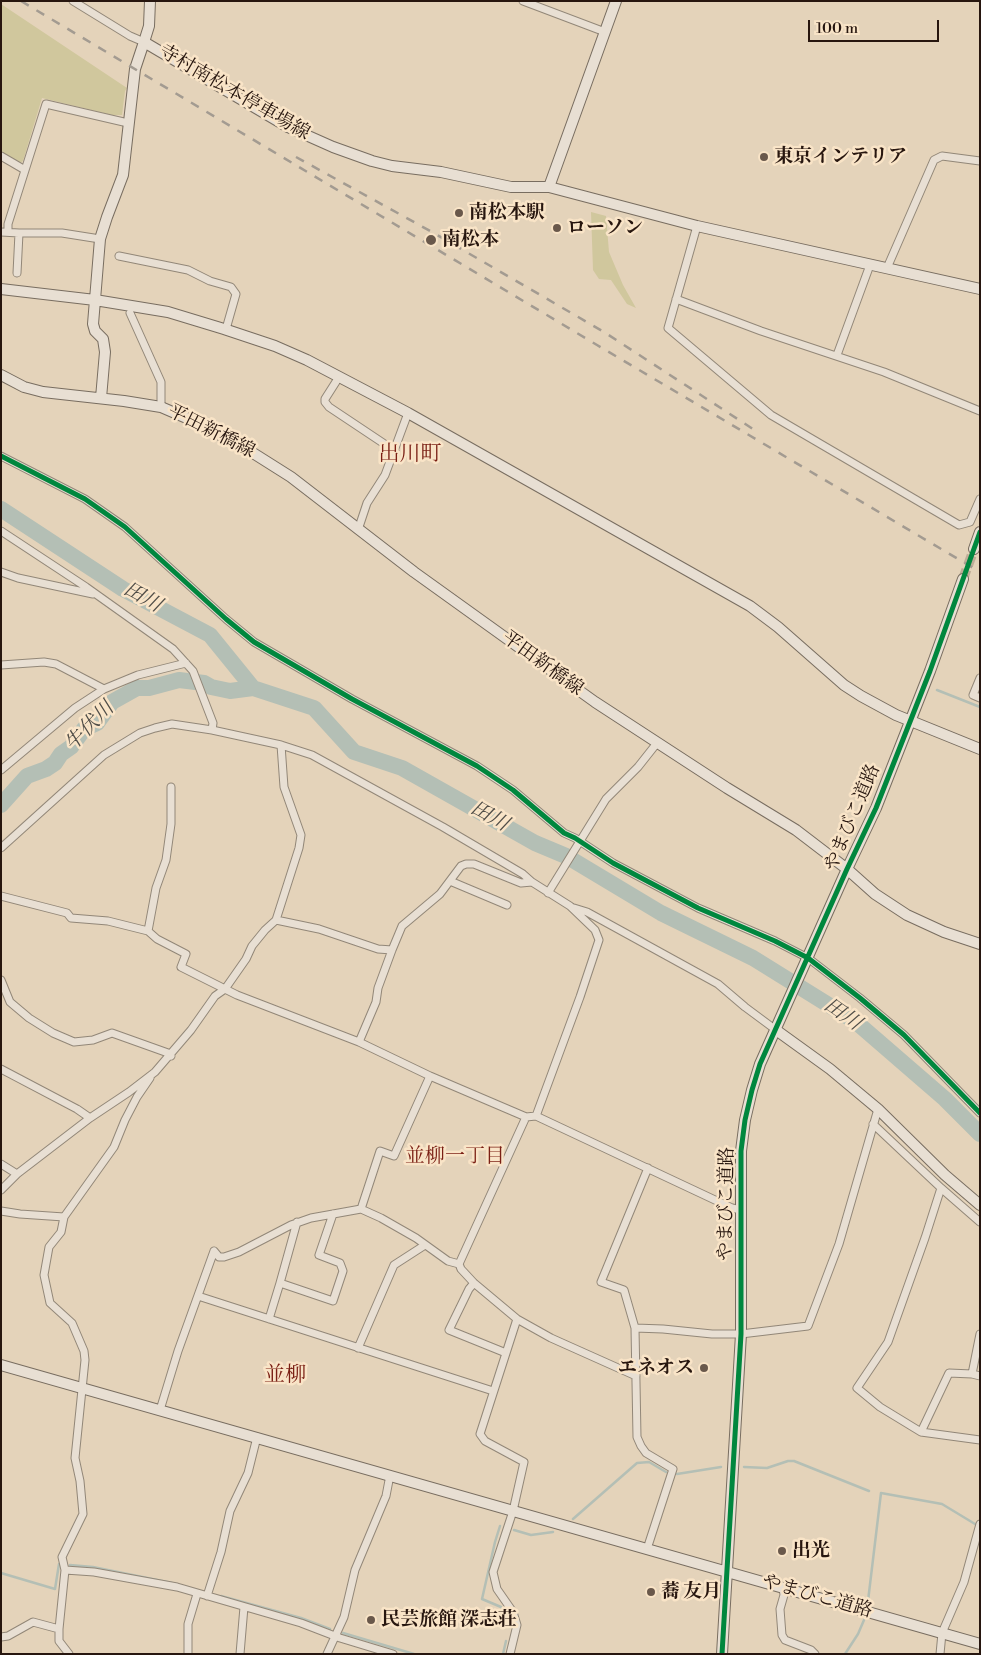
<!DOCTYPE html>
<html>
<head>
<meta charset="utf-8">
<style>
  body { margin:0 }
  #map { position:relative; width:981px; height:1655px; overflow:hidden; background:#e4d3ba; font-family:"Libre Bodoni",serif }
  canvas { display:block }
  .frame { position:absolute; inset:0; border:2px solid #27160f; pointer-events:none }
  .scale { position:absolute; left:808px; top:20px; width:131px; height:22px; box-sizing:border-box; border:2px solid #27160f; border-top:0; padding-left:6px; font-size:15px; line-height:18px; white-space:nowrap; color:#27160f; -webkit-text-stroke:4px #f9e4c7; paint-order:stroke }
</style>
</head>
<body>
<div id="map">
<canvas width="981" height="1655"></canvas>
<div class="frame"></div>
<div class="scale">100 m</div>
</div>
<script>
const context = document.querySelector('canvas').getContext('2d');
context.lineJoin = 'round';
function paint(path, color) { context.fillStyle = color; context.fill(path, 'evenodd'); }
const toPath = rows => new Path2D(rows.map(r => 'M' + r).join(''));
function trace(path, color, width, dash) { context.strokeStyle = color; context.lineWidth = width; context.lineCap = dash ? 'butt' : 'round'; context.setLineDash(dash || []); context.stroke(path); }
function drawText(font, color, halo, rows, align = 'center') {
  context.font = font + ' "Libre Bodoni","Noto Serif JP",serif'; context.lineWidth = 5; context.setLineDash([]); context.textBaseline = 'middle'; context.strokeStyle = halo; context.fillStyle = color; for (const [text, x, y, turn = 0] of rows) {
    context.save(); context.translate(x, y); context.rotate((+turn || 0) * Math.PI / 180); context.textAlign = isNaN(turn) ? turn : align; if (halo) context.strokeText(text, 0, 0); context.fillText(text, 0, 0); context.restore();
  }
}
const green = toPath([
  [1,4,127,88,125,91,122,115,112,115,42,98,23,161,20,163,1,152],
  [591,212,606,216,609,252,623,285,636,308,627,304,611,280,599,279,593,270]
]);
const stream = toPath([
  [937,690,980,707],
  [744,1467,767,1468,788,1461,794,1461,869,1491],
  [677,1474,721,1467],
  [573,1519,637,1463,649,1462,666,1472],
  [500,1526,495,1542,482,1599,501,1607,510,1619,510,1627],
  [514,1530,531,1535,553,1532],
  [70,1565,93,1567,172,1583],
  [1,1573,55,1589,59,1564],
  [221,1596,301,1618,330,1629],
  [868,1601,881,1493,942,1504,975,1524],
  [343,1633,414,1654],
  [503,1654,506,1641],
  [845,1654,858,1634,864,1620]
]);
const river = toPath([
  [1,509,123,589,210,635,253,688,314,708,354,752,402,768,535,843,566,856,661,913,753,958,856,1022,945,1099,980,1134],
  [1,805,27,776,46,769,55,763,61,754,71,747,84,729,97,723,112,702,137,688,149,688,179,680,204,683,211,687,230,691,253,688]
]);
const secondaryTunnel = toPath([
  [963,579,974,549]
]);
const street = toPath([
  [73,1,130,36,144,42],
  [523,1,605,32],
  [1,156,25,170],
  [697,226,668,328,771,415,959,525,970,522,980,499],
  [1,232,19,233],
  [8,232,8,224,46,104,128,123],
  [119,256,188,270,210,281,231,287,236,294,226,329],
  [887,268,934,160,942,156,980,161],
  [17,273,19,233,62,233,100,239],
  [676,299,761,331,884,372,980,411],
  [130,313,161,382,161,407],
  [837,355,870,265],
  [339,377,325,399,325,402,329,407,395,451],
  [1,456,85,499,125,527,226,619,254,642,352,699,477,766,513,790,564,833,575,838,613,863,698,908,775,941,808,958,860,998,904,1035,980,1113],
  [358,530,367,503,385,475,408,413],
  [1,531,86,587,173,649,193,671,213,723,212,730],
  [1,572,18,578,93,594],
  [1,665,44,662,56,664,104,689],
  [980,678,973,695,980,698],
  [1,770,75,708,104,689,138,675,186,663],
  [1,848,104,755,140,733,155,728,172,724,212,730,281,745,312,755,443,827,523,874,532,882],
  [450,881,507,905],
  [548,893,606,799,638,767,657,743],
  [1,896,67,913,71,918,108,921,148,931,157,939,186,954,181,967,237,995,359,1042,430,1076,526,1117,536,1116,732,1208,741,1210],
  [574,908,587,912,718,984,745,1007,776,1030],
  [276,920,319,929,378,949,392,950],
  [148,931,156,888,166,860,171,824,171,787],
  [1,980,10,1002,29,1018,53,1033,74,1042,93,1040,112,1033,168,1053,171,1056],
  [359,1042,376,1002,378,988,392,950,402,926,440,894,461,866,466,864,474,864,521,883,532,882,570,906,595,930,599,940,580,997,536,1116],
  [1,1069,77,1109,90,1118],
  [526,1117,459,1264,461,1269,474,1283,517,1319,551,1338,636,1376],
  [873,1124,941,1188],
  [1,1164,17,1174],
  [1,1190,17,1174,90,1118,129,1092,155,1072,191,1030,215,996,225,989,246,959,252,946,265,930,276,920,299,848,301,835,284,787,281,745],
  [361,1209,380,1151,394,1156,430,1076],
  [1,1211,20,1214,64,1217,61,1232,49,1247,44,1275,50,1303,72,1323,84,1351,85,1360,75,1458,80,1481,83,1514,62,1557,65,1570,59,1629,59,1641,69,1654],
  [64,1217,114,1147,125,1120,137,1097,150,1078],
  [980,1222,941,1188,925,1238,888,1342,857,1388,880,1407,921,1432,980,1440],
  [214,1251,219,1257,224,1257,239,1252,291,1225,311,1218,361,1209,381,1218,416,1238,448,1261,459,1264],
  [280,1283,297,1222],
  [474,1283,469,1289,449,1330,506,1353],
  [198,1296,493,1391],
  [269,1319,280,1283,333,1301,343,1271,340,1263,319,1255,333,1214],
  [635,1328,663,1329,712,1334,741,1334,808,1326,839,1244,878,1109],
  [358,1348,394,1265,425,1245],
  [972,1374,980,1334],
  [160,1410,178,1351,214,1251],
  [921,1432,949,1373,972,1374,980,1376],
  [647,1549,673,1469,646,1453,641,1446,637,1437,635,1328,624,1290,601,1282,648,1168],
  [65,1570,94,1572,177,1587,301,1623,340,1638,393,1654],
  [783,1588,784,1595,780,1609,782,1635,785,1640,811,1650,815,1654],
  [207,1596,221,1552,230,1511,248,1473,257,1437],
  [1,1637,8,1636,33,1622,59,1629],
  [188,1654,188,1624,197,1594],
  [240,1654,244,1607],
  [327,1654,344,1617,355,1570,386,1496,390,1475],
  [510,1654,517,1625,513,1612,497,1589,493,1572,513,1511,524,1462,485,1441,480,1434,517,1319],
  [940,1654,942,1633,964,1582,980,1524]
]);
const secondary = toPath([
  [144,42,149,26,150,1],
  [549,187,616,1],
  [1,289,95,300,168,312,224,329,275,346,307,360,408,413,750,606,778,627,844,685,861,696,896,715,980,749],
  [1,375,24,387,43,392,124,401,161,407,198,423,253,453,291,477,414,572,595,702,727,788,796,830,847,869,875,894,907,915,944,932,980,944],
  [101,398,105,352,103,339,95,331,93,324,100,239,107,217,123,175,135,69,144,42,288,127,333,147,372,161,392,166,441,172,511,187,549,187,697,226,980,289],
  [974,549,980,532],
  [776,1030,830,1069,878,1109,945,1175,980,1205],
  [1,1365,980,1644],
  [722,1654,741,1334,741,1151,745,1120,752,1090,760,1064,847,869,876,808,930,671,963,579]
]);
const rail = toPath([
  [21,1,597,345,980,572],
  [296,157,432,232,604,332,756,431]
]);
const cycleway = toPath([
  [1,456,85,499,125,527,226,619,254,642,352,699,477,766,513,790,564,833,575,838,613,863,698,908,775,941,808,958,860,998,904,1035,980,1113],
  [722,1654,741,1334,741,1151,745,1120,752,1090,760,1064,847,869,876,808,930,671,980,532]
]);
const markers = [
  [764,157,5,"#69584b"],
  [459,213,5,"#69584b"],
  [557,228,5,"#69584b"],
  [431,240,6,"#69584b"],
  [704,1368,5,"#69584b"],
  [782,1551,5,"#69584b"],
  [651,1592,5,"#69584b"],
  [371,1620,5,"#69584b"]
];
const streetNames = [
  ["寺村南松本停車場線",234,93,30],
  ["平田新橋線",211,432,27],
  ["平田新橋線",542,664,36],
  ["やまびこ道路",853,818,-67],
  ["やまびこ道路",727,1204,-89],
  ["やまびこ道路",817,1597,16]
];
const poiNames = [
  ["東京インテリア",774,157],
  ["南松本駅",469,213],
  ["ローソン",567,228],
  ["南松本",442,240],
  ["エネオス",694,1368,"right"],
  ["出光",792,1551],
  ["蕎 友月",661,1592],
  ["民芸旅館 深志荘",381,1620]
];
const waterNames = [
  ["田川",142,598,29],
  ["牛伏川",90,727,-46],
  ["田川",489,817,29],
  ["田川",842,1015,35]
];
const neighbourhoodNames = [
  ["並柳一丁目",455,1157]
];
const quarterNames = [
  ["出川町",410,455],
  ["並柳",285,1376]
];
paint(green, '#d0c79d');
trace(stream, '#b4bfb5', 2.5);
trace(river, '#b4bfb5', 16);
trace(secondaryTunnel, '#bead98', 10, [10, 5]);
trace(street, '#928778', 9);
trace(secondary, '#786d60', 12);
trace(street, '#e8dfd3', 7);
trace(secondary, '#e8dfd3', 10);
trace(rail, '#a39b91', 2.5, [9, 9]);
trace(cycleway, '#00873e', 5);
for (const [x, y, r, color] of markers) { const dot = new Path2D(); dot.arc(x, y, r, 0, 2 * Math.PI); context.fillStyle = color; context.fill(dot); trace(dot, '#f9e4c7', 2); }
drawText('19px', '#27160f', '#f9e4c7', streetNames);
drawText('bold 19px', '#27160f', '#f9e4c7', poiNames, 'left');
drawText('italic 20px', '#514e48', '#f9e4c7', waterNames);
drawText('20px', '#7a1f14', '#f9e4c7', neighbourhoodNames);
drawText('21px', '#7a1f14', '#f9e4c7', quarterNames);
</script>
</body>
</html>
